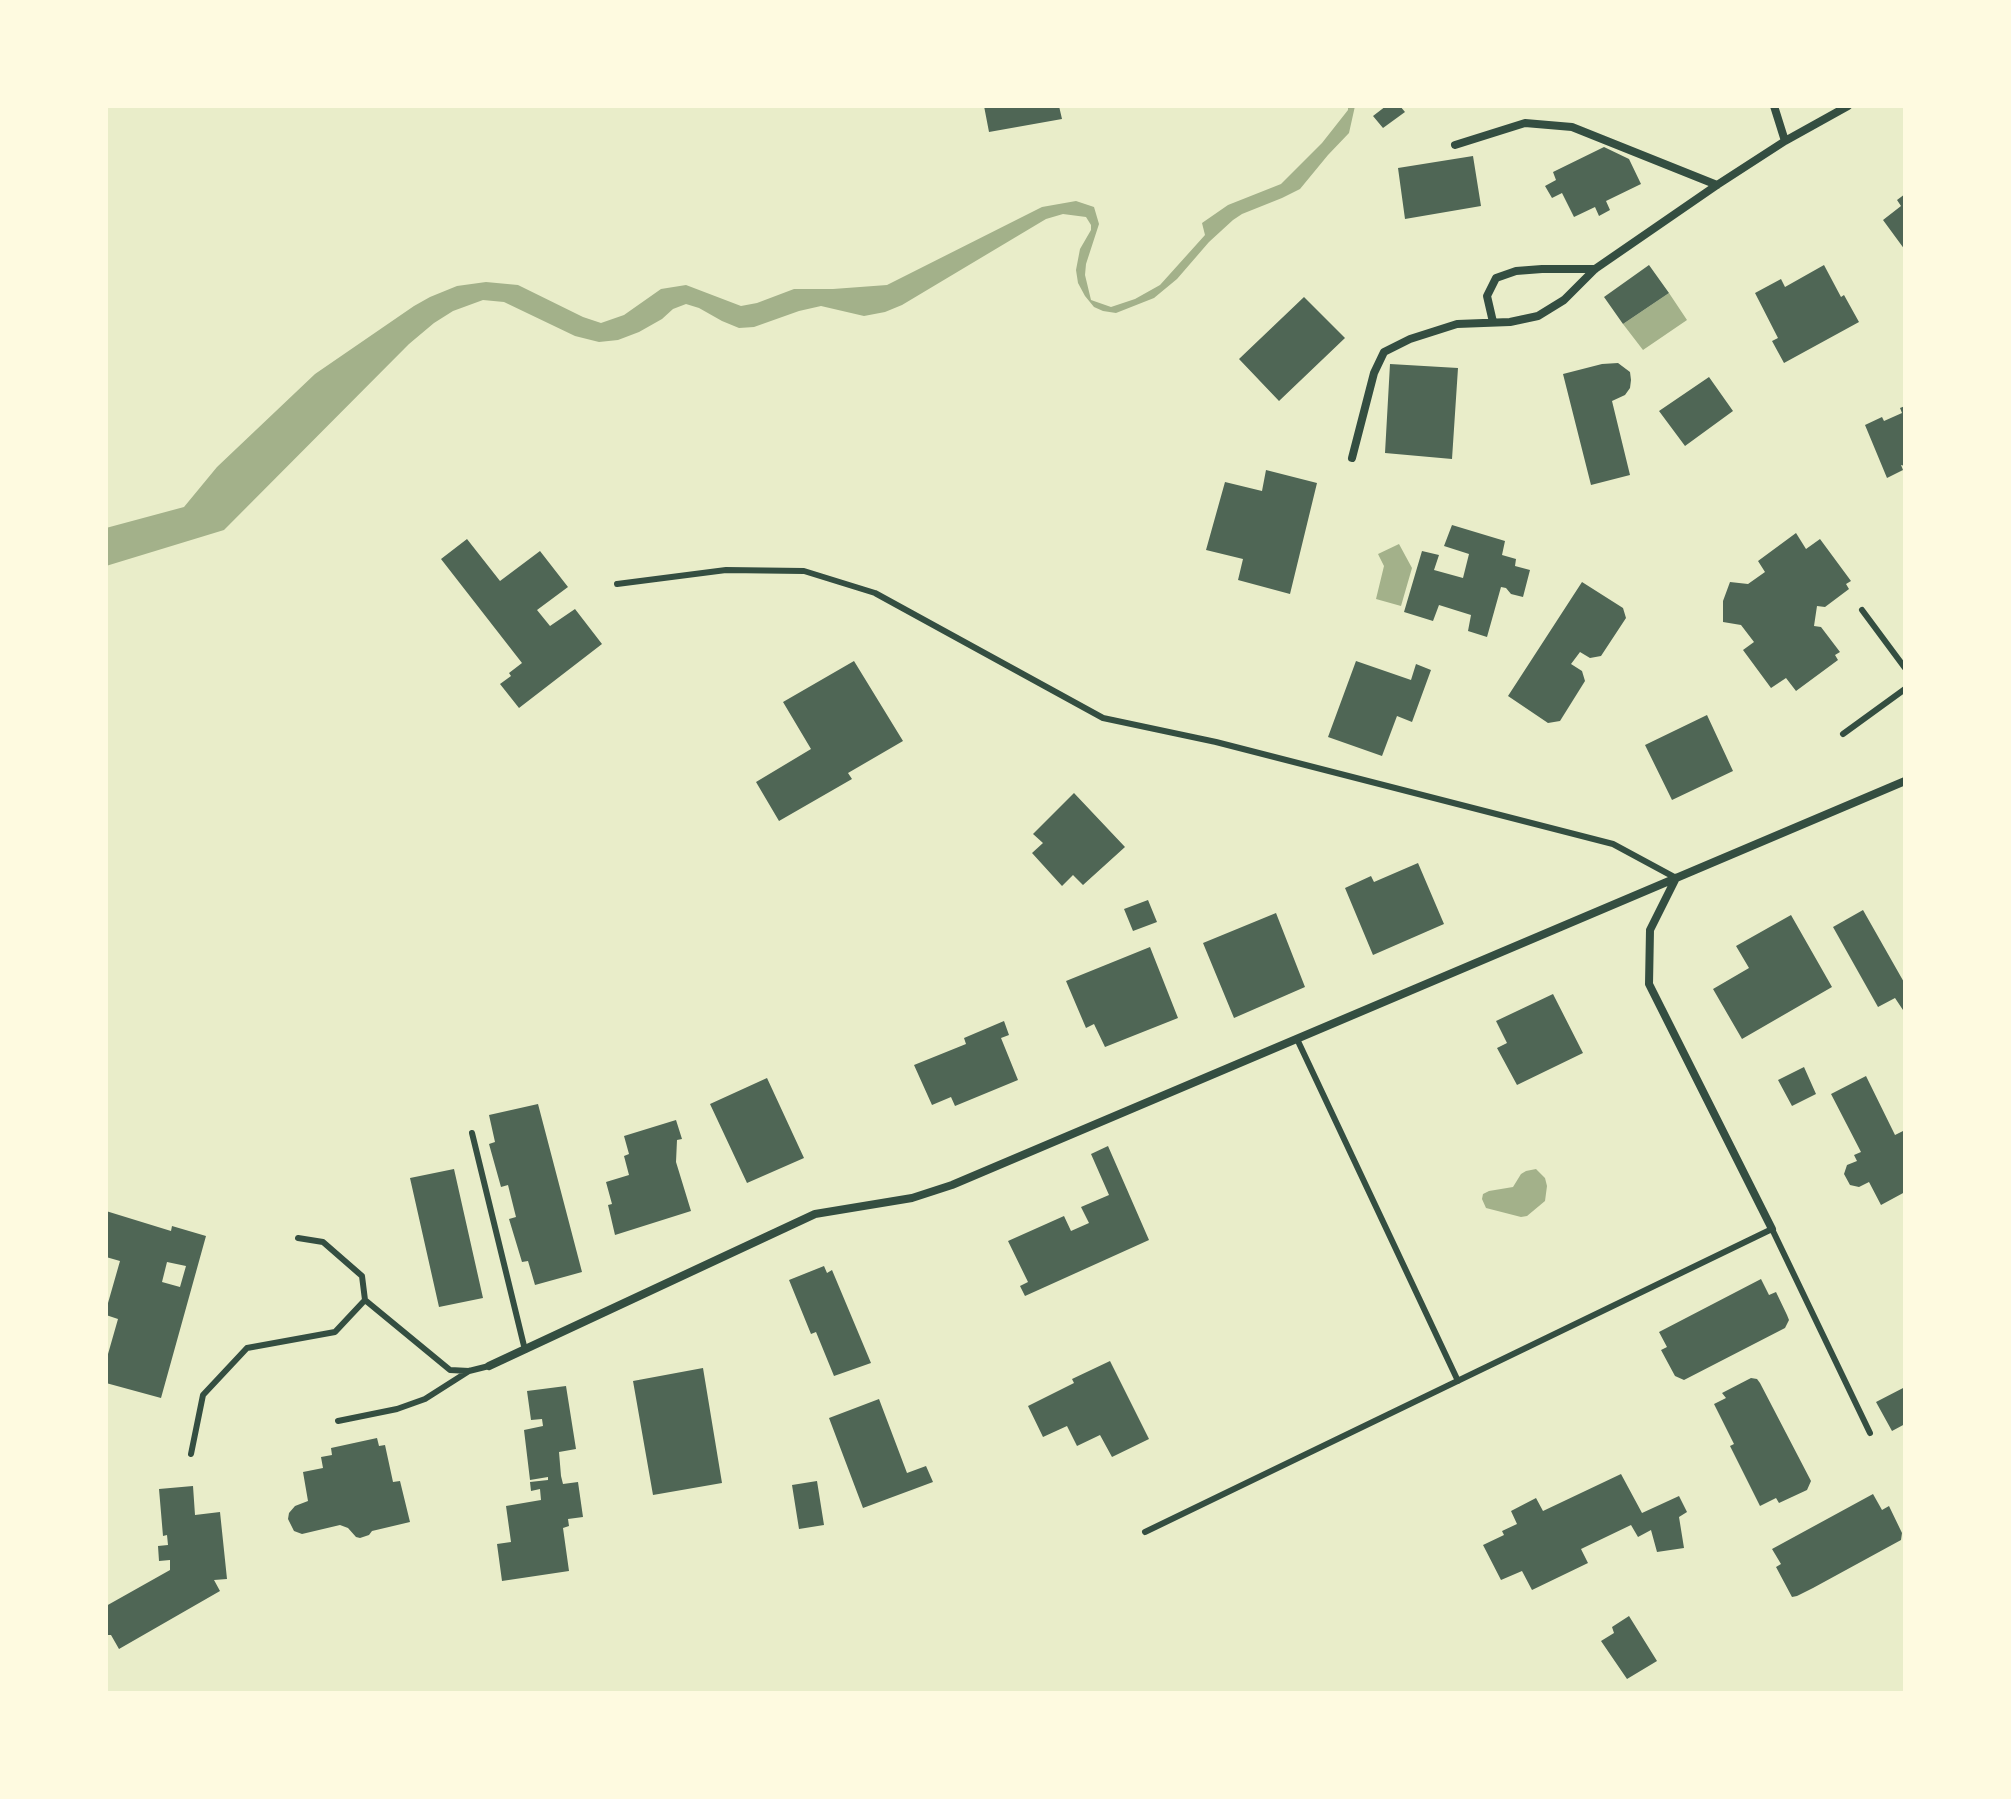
<!DOCTYPE html>
<html>
<head>
<meta charset="utf-8">
<style>
  body { margin:0 }
  #map { position:relative; width:2011px; height:1799px; overflow:hidden; background:#e9edc9; font-family:"Work Sans",sans-serif }
  canvas { display:block }
  .frame { position:absolute; inset:0; border:108px solid #fefae0; pointer-events:none }
</style>
</head>
<body>
<div id="map">
<canvas width="2011" height="1799"></canvas>
<div class="frame"></div>
</div>
<script>
const context = document.querySelector('canvas').getContext('2d');
context.lineJoin = 'round';
function paint(path, color) { context.fillStyle = color; context.fill(path, 'evenodd'); }
const toPath = rows => new Path2D(rows.map(r => 'M' + r).join(''));
function trace(path, color, width, dash) { context.strokeStyle = color; context.lineWidth = width; context.lineCap = dash ? 'butt' : 'round'; context.setLineDash(dash || []); context.stroke(path); }
const water = toPath([
  [1348,106,1355,106,1349,133,1328,155,1300,189,1282,198,1242,214,1233,220,1209,242,1177,279,1154,298,1116,313,1103,311,1094,307,1085,296,1078,283,1076,270,1080,249,1091,230,1091,225,1086,217,1063,214,1046,219,902,305,885,312,864,316,821,306,799,311,754,327,739,328,722,321,699,308,686,304,673,309,662,319,639,332,618,340,599,342,575,336,504,302,483,300,453,311,434,323,409,344,224,530,106,566,106,528,184,507,217,467,315,374,414,306,430,297,457,286,486,282,518,285,583,317,601,323,624,315,661,289,686,285,741,306,757,303,794,289,833,289,887,285,1042,207,1076,201,1094,207,1099,224,1086,264,1085,275,1091,300,1111,307,1135,299,1160,285,1205,235,1202,223,1228,205,1281,184,1322,143,1348,110],
  [1669,293,1687,320,1643,350,1623,324],
  [1399,544,1412,568,1401,606,1376,599,1384,566,1378,554],
  [1536,1169,1545,1178,1547,1186,1545,1201,1527,1216,1521,1217,1486,1208,1482,1199,1483,1194,1489,1191,1513,1187,1521,1174,1526,1171]
]);
const building = toPath([
  [984,106,1059,106,1062,119,989,132],
  [1386,106,1400,106,1405,112,1383,128,1373,116],
  [1604,147,1629,159,1641,184,1606,201,1610,210,1599,216,1595,207,1574,217,1562,193,1552,198,1545,186,1556,180,1553,172],
  [1473,156,1481,206,1405,219,1398,168],
  [1905,194,1905,250,1883,220,1901,206,1897,200],
  [1649,265,1669,293,1623,324,1604,297],
  [1824,265,1841,297,1844,295,1859,322,1784,363,1772,341,1778,338,1755,293,1781,279,1785,287],
  [1304,297,1345,338,1279,401,1239,359],
  [1618,363,1630,372,1631,380,1630,388,1625,395,1612,401,1630,475,1591,485,1563,374,1602,364],
  [1390,364,1458,368,1452,459,1385,453],
  [1709,377,1733,411,1685,446,1659,411],
  [1905,406,1905,466,1901,465,1903,470,1887,478,1865,425,1882,417,1884,421,1902,413,1900,408],
  [1266,470,1317,483,1290,594,1238,580,1243,559,1206,550,1225,482,1262,491],
  [1452,525,1505,541,1502,555,1516,559,1515,566,1530,570,1523,597,1511,594,1506,588,1501,587,1487,637,1468,631,1471,615,1439,605,1433,621,1404,612,1422,551,1439,555,1434,570,1463,578,1469,554,1444,546],
  [1796,533,1806,549,1820,539,1851,581,1846,584,1849,589,1825,607,1817,606,1814,626,1821,627,1840,652,1835,655,1838,660,1796,691,1786,678,1771,688,1743,650,1754,642,1741,625,1723,622,1723,601,1730,582,1748,584,1765,572,1758,561],
  [467,539,500,581,540,551,568,587,537,610,550,626,575,609,602,644,519,708,500,684,511,676,509,673,522,663,441,559],
  [1582,582,1623,608,1626,618,1601,656,1590,658,1580,652,1571,664,1582,671,1585,681,1560,721,1548,723,1508,696],
  [854,661,903,741,848,773,852,779,779,821,756,782,811,749,783,702],
  [1356,661,1411,680,1416,664,1431,670,1412,722,1397,716,1382,756,1328,737],
  [1707,715,1733,771,1672,800,1645,745],
  [1074,793,1125,847,1083,885,1073,875,1062,886,1032,853,1043,843,1033,834],
  [1418,863,1444,924,1373,955,1345,888,1371,876,1374,882],
  [1148,900,1157,922,1133,931,1124,909],
  [1863,910,1905,984,1905,1013,1895,998,1878,1007,1833,927],
  [1276,913,1305,987,1234,1018,1203,943],
  [1791,915,1832,987,1742,1039,1713,989,1749,968,1736,946],
  [1150,947,1178,1018,1105,1047,1094,1024,1086,1028,1066,981],
  [1553,994,1583,1053,1517,1085,1497,1048,1507,1043,1496,1021],
  [1004,1021,1009,1035,1001,1038,1018,1080,955,1106,951,1097,932,1105,914,1065,966,1044,964,1038],
  [1804,1067,1816,1094,1792,1106,1778,1080],
  [1866,1076,1895,1135,1905,1130,1905,1192,1881,1205,1869,1182,1859,1187,1850,1185,1844,1174,1847,1165,1857,1161,1854,1155,1861,1152,1831,1094],
  [767,1078,804,1158,747,1183,710,1104],
  [538,1104,582,1272,535,1285,528,1261,522,1262,509,1219,516,1217,508,1185,501,1187,489,1144,495,1142,489,1115],
  [676,1120,682,1139,677,1140,676,1162,691,1211,615,1235,608,1205,612,1204,606,1182,629,1175,624,1156,629,1154,624,1136],
  [1108,1146,1149,1240,1025,1296,1020,1286,1028,1282,1008,1241,1064,1216,1071,1231,1089,1223,1081,1207,1109,1195,1091,1154],
  [454,1169,483,1298,439,1307,410,1178],
  [106,1211,171,1231,172,1226,206,1236,161,1398,106,1383,106,1361,118,1319,106,1315,106,1310,120,1261,106,1257],
  [167,1262,186,1266,180,1287,162,1282],
  [824,1266,827,1273,832,1270,871,1363,834,1376,816,1332,811,1334,789,1280],
  [1761,1279,1769,1295,1776,1292,1787,1315,1789,1320,1785,1328,1684,1380,1675,1376,1661,1350,1667,1347,1659,1332],
  [1110,1361,1149,1439,1112,1457,1100,1435,1077,1446,1067,1426,1043,1437,1028,1406,1074,1383,1072,1379],
  [703,1368,722,1483,653,1495,633,1381],
  [1751,1378,1757,1379,1760,1383,1811,1481,1807,1490,1779,1503,1776,1498,1760,1506,1730,1446,1734,1444,1714,1404,1726,1398,1722,1393],
  [566,1386,576,1449,559,1452,561,1476,563,1484,578,1482,583,1517,568,1519,569,1526,563,1528,569,1571,502,1581,497,1544,511,1542,506,1506,541,1500,540,1489,531,1491,530,1482,548,1480,548,1477,530,1480,524,1430,543,1426,542,1419,531,1420,527,1391],
  [1905,1387,1905,1424,1892,1431,1876,1402],
  [879,1399,907,1473,926,1466,933,1482,863,1508,829,1418],
  [377,1438,379,1446,385,1445,393,1482,400,1481,410,1522,372,1531,369,1535,360,1538,356,1537,348,1528,340,1525,302,1534,294,1531,288,1519,289,1513,295,1506,308,1501,303,1472,323,1468,321,1457,332,1455,331,1448],
  [1621,1474,1642,1513,1679,1496,1687,1512,1679,1517,1684,1548,1657,1552,1651,1530,1638,1537,1631,1525,1581,1549,1588,1563,1532,1590,1522,1571,1501,1580,1483,1545,1504,1535,1502,1531,1517,1524,1511,1511,1536,1498,1543,1511],
  [817,1481,824,1525,799,1529,792,1485],
  [193,1486,195,1515,220,1512,227,1579,214,1580,220,1591,119,1649,111,1635,106,1635,106,1606,170,1570,170,1560,159,1561,158,1546,168,1545,167,1535,163,1536,159,1489],
  [1873,1494,1882,1510,1889,1506,1902,1533,1901,1540,1813,1588,1797,1596,1792,1597,1776,1567,1781,1564,1772,1549],
  [1629,1616,1657,1661,1627,1679,1601,1641,1614,1633,1612,1627]
]);
const service = toPath([
  [617,584,726,570,804,571,875,593,1103,718,1216,742,1613,844,1676,878],
  [1862,610,1905,668],
  [1843,734,1905,689],
  [1297,1039,1458,1381],
  [472,1133,525,1350],
  [298,1238,323,1242,362,1276,365,1300],
  [338,1421,397,1409,425,1399,469,1371],
  [191,1454,203,1395,247,1348,335,1332,365,1300,450,1370,469,1371,489,1366],
  [1145,1532,1772,1229,1870,1433]
]);
const minor = toPath([
  [1774,106,1785,141],
  [1455,145,1525,123,1572,127,1717,185],
  [1493,322,1487,296,1496,278,1516,271,1542,269,1595,269],
  [1352,458,1374,373,1384,352,1410,339,1457,324,1510,322,1538,316,1564,300,1595,269,1717,185,1785,141,1848,106],
  [1676,878,1650,930,1649,984,1772,1229],
  [489,1366,815,1214,912,1198,952,1185,1905,781]
]);
paint(water, '#a3b18a');
paint(building, '#4f6655');
trace(service, '#344e41', 6);
trace(minor, '#344e41', 8);
</script>
</body>
</html>
